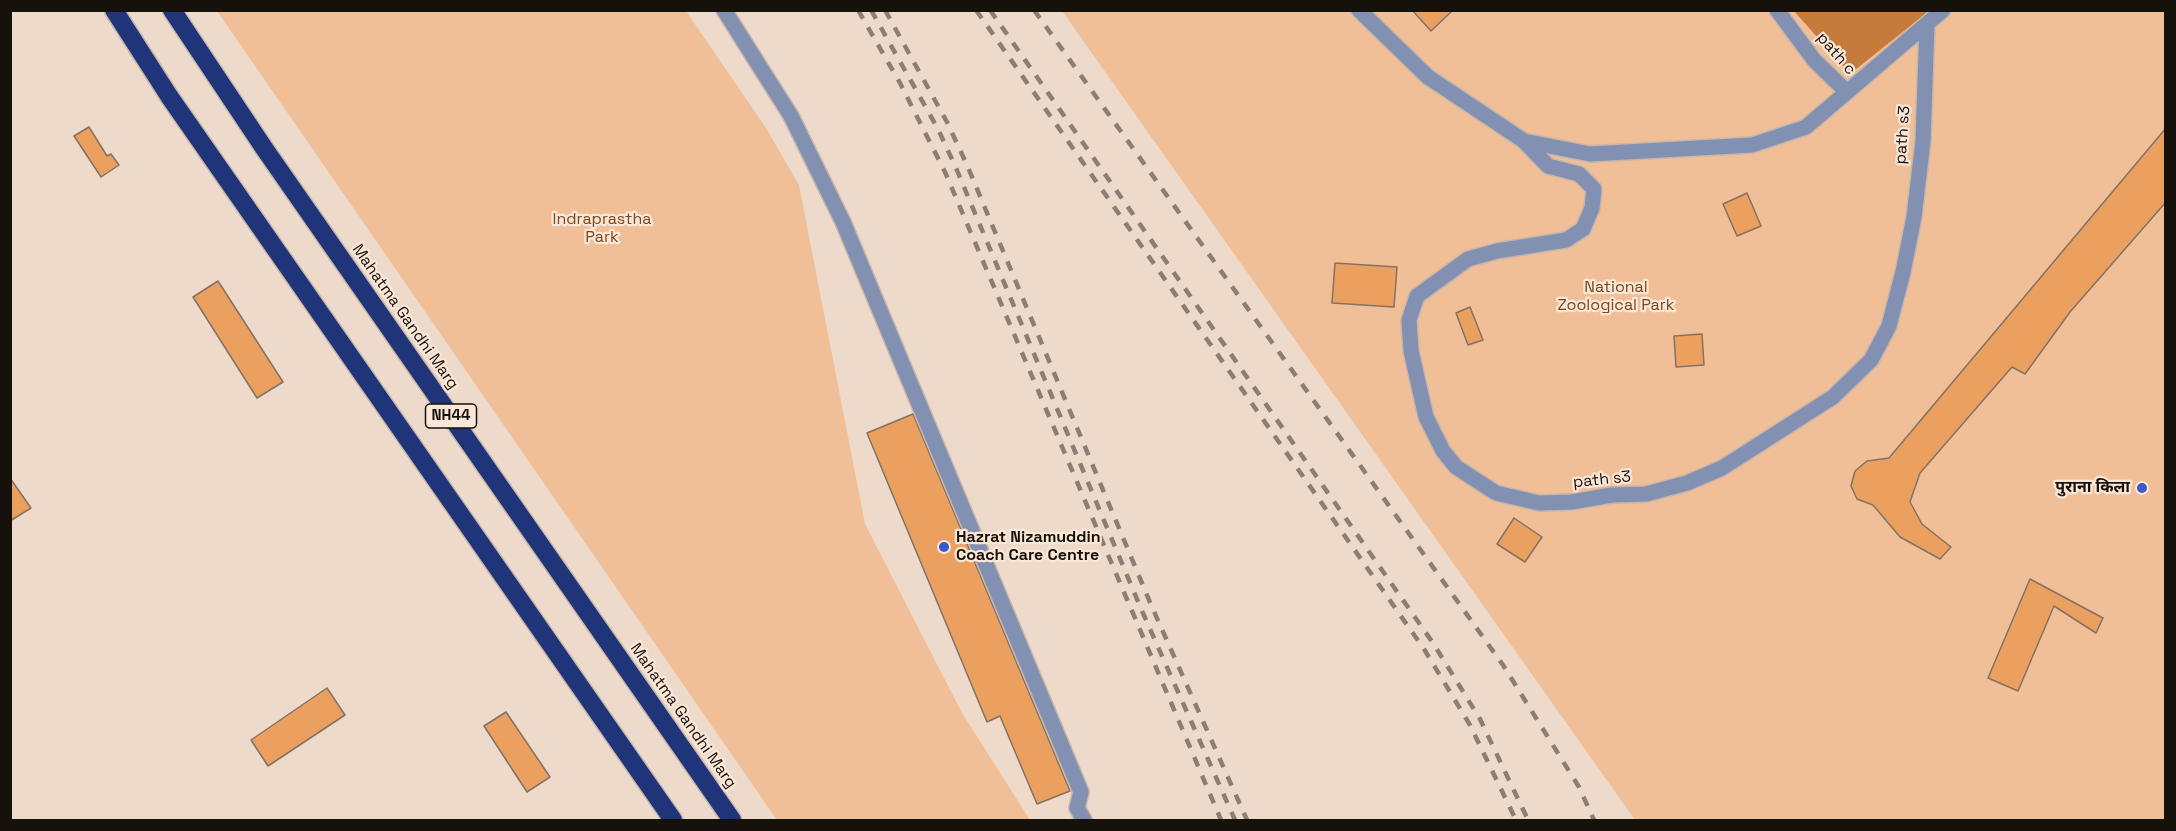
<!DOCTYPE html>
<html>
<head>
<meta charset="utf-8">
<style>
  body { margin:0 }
  #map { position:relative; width:2176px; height:831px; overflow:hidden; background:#eedacb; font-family:"Space Grotesk",sans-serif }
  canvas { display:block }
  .frame { position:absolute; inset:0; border:12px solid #17110c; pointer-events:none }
</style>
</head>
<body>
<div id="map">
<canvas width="2176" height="831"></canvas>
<div class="frame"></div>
</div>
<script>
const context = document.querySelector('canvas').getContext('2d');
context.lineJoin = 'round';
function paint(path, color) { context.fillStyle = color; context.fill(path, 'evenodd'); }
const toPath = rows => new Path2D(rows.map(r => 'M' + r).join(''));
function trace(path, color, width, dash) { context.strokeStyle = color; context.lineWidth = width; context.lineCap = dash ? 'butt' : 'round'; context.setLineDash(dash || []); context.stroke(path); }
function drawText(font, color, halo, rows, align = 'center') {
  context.font = font + ' "Space Grotesk","Noto Sans Devanagari",sans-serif'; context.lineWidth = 4.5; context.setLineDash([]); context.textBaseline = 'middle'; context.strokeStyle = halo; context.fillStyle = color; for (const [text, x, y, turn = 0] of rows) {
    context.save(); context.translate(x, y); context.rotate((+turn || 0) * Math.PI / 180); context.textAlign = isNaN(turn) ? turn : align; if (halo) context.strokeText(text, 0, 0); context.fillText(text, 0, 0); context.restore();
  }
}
const green = toPath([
  [217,11,686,11,766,128,799,185,865,524,962,713,1030,820,777,820],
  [1062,11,2165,11,2165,820,1635,820]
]);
const water = toPath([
  [1794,11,1929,11,1850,74]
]);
const building = toPath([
  [1412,10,1453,10,1431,31,1412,10],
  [89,127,107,156,111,154,119,165,101,177,74,136,89,127],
  [2166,128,2166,202,2070,312,2025,374,2012,367,1920,473,1910,502,1922,524,1951,547,1940,559,1900,537,1873,505,1857,499,1851,486,1855,471,1867,461,1889,458,2166,128],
  [1747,193,1761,226,1737,236,1723,204,1747,193],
  [1335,263,1397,267,1394,307,1332,303,1335,263],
  [218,281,283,382,257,398,193,297,218,281],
  [1470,307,1483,340,1468,345,1456,313,1470,307],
  [1702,334,1704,365,1676,367,1674,336,1702,334],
  [913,414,1070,791,1037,804,1000,716,987,722,867,433,913,414],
  [10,478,31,508,10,521,10,478],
  [1514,518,1542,537,1525,562,1497,544,1514,518],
  [2030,579,2103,618,2096,633,2054,606,2018,691,1988,678,2030,579],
  [327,688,345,715,268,766,251,740,327,688],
  [506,712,550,777,527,792,484,726,506,712]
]);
const minor = toPath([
  [724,10,791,116,843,222,1081,792,1077,808,1084,820],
  [1359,10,1428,77,1524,141,1590,154,1752,145,1806,127,1943,10],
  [1777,10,1814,60,1847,92],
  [1524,141,1548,166,1579,174,1594,189,1592,208,1583,229,1566,240,1497,251,1468,259,1417,296,1409,320,1411,351,1426,417,1443,451,1456,467,1496,493,1539,503,1572,502,1612,495,1646,494,1687,483,1722,468,1833,397,1871,360,1889,326,1903,272,1914,217,1923,141,1927,24]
]);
const highway = toPath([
  [114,10,169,96,673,820],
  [172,10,264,148,732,820]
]);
const rail = toPath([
  [858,10,900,83,945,172,1221,820],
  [871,10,938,129,956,168,1142,611,1235,820],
  [885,10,947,122,967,165,1152,607,1247,820],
  [976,10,1424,649,1470,725,1516,820],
  [990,10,1433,643,1480,719,1528,820],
  [1034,10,1503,665,1579,787,1594,820]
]);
const markers = [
  [2142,488,6,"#3759ca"],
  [944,547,6,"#3759ca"]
];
const shields = [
  [451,416,51]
];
const shieldNames = [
  ["NH44",451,416]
];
const streetNames = [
  ["path c",1836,54,49],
  ["path s3",1903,135,-86],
  ["Mahatma Gandhi Marg",405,317,55],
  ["path s3",1602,480,-6],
  ["Mahatma Gandhi Marg",683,716,55]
];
const parkNames = [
  ["Indraprastha",602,220],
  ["Park",602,238],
  ["National",1616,288],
  ["Zoological Park",1616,306]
];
const poiNames = [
  ["पुराना किला",2130,488],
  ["Hazrat Nizamuddin",956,538,"left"],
  ["Coach Care Centre",956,556,"left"]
];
paint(green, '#f0bf98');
paint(water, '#c47b3b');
paint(building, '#eba060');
trace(building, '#837265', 1.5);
trace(minor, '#c7b6a9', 18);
trace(highway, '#c7b6a9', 21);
trace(minor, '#8290b2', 15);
trace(highway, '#1f3479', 18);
trace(rail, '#8c7e74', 4.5, [10, 10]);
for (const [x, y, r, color] of markers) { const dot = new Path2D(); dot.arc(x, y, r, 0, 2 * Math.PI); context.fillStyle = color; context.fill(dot); trace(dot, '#fbe7d8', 2); }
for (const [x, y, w] of shields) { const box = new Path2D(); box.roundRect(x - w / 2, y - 12, w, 24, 4.5); context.fillStyle = '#fbe7d8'; context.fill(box); trace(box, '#17110c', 1.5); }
drawText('bold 15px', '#17110c', null, shieldNames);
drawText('16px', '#17110c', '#fbe7d8', streetNames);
drawText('16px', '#794719', '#fbe7d8', parkNames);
drawText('bold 16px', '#17110c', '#fbe7d8', poiNames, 'right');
</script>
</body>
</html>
